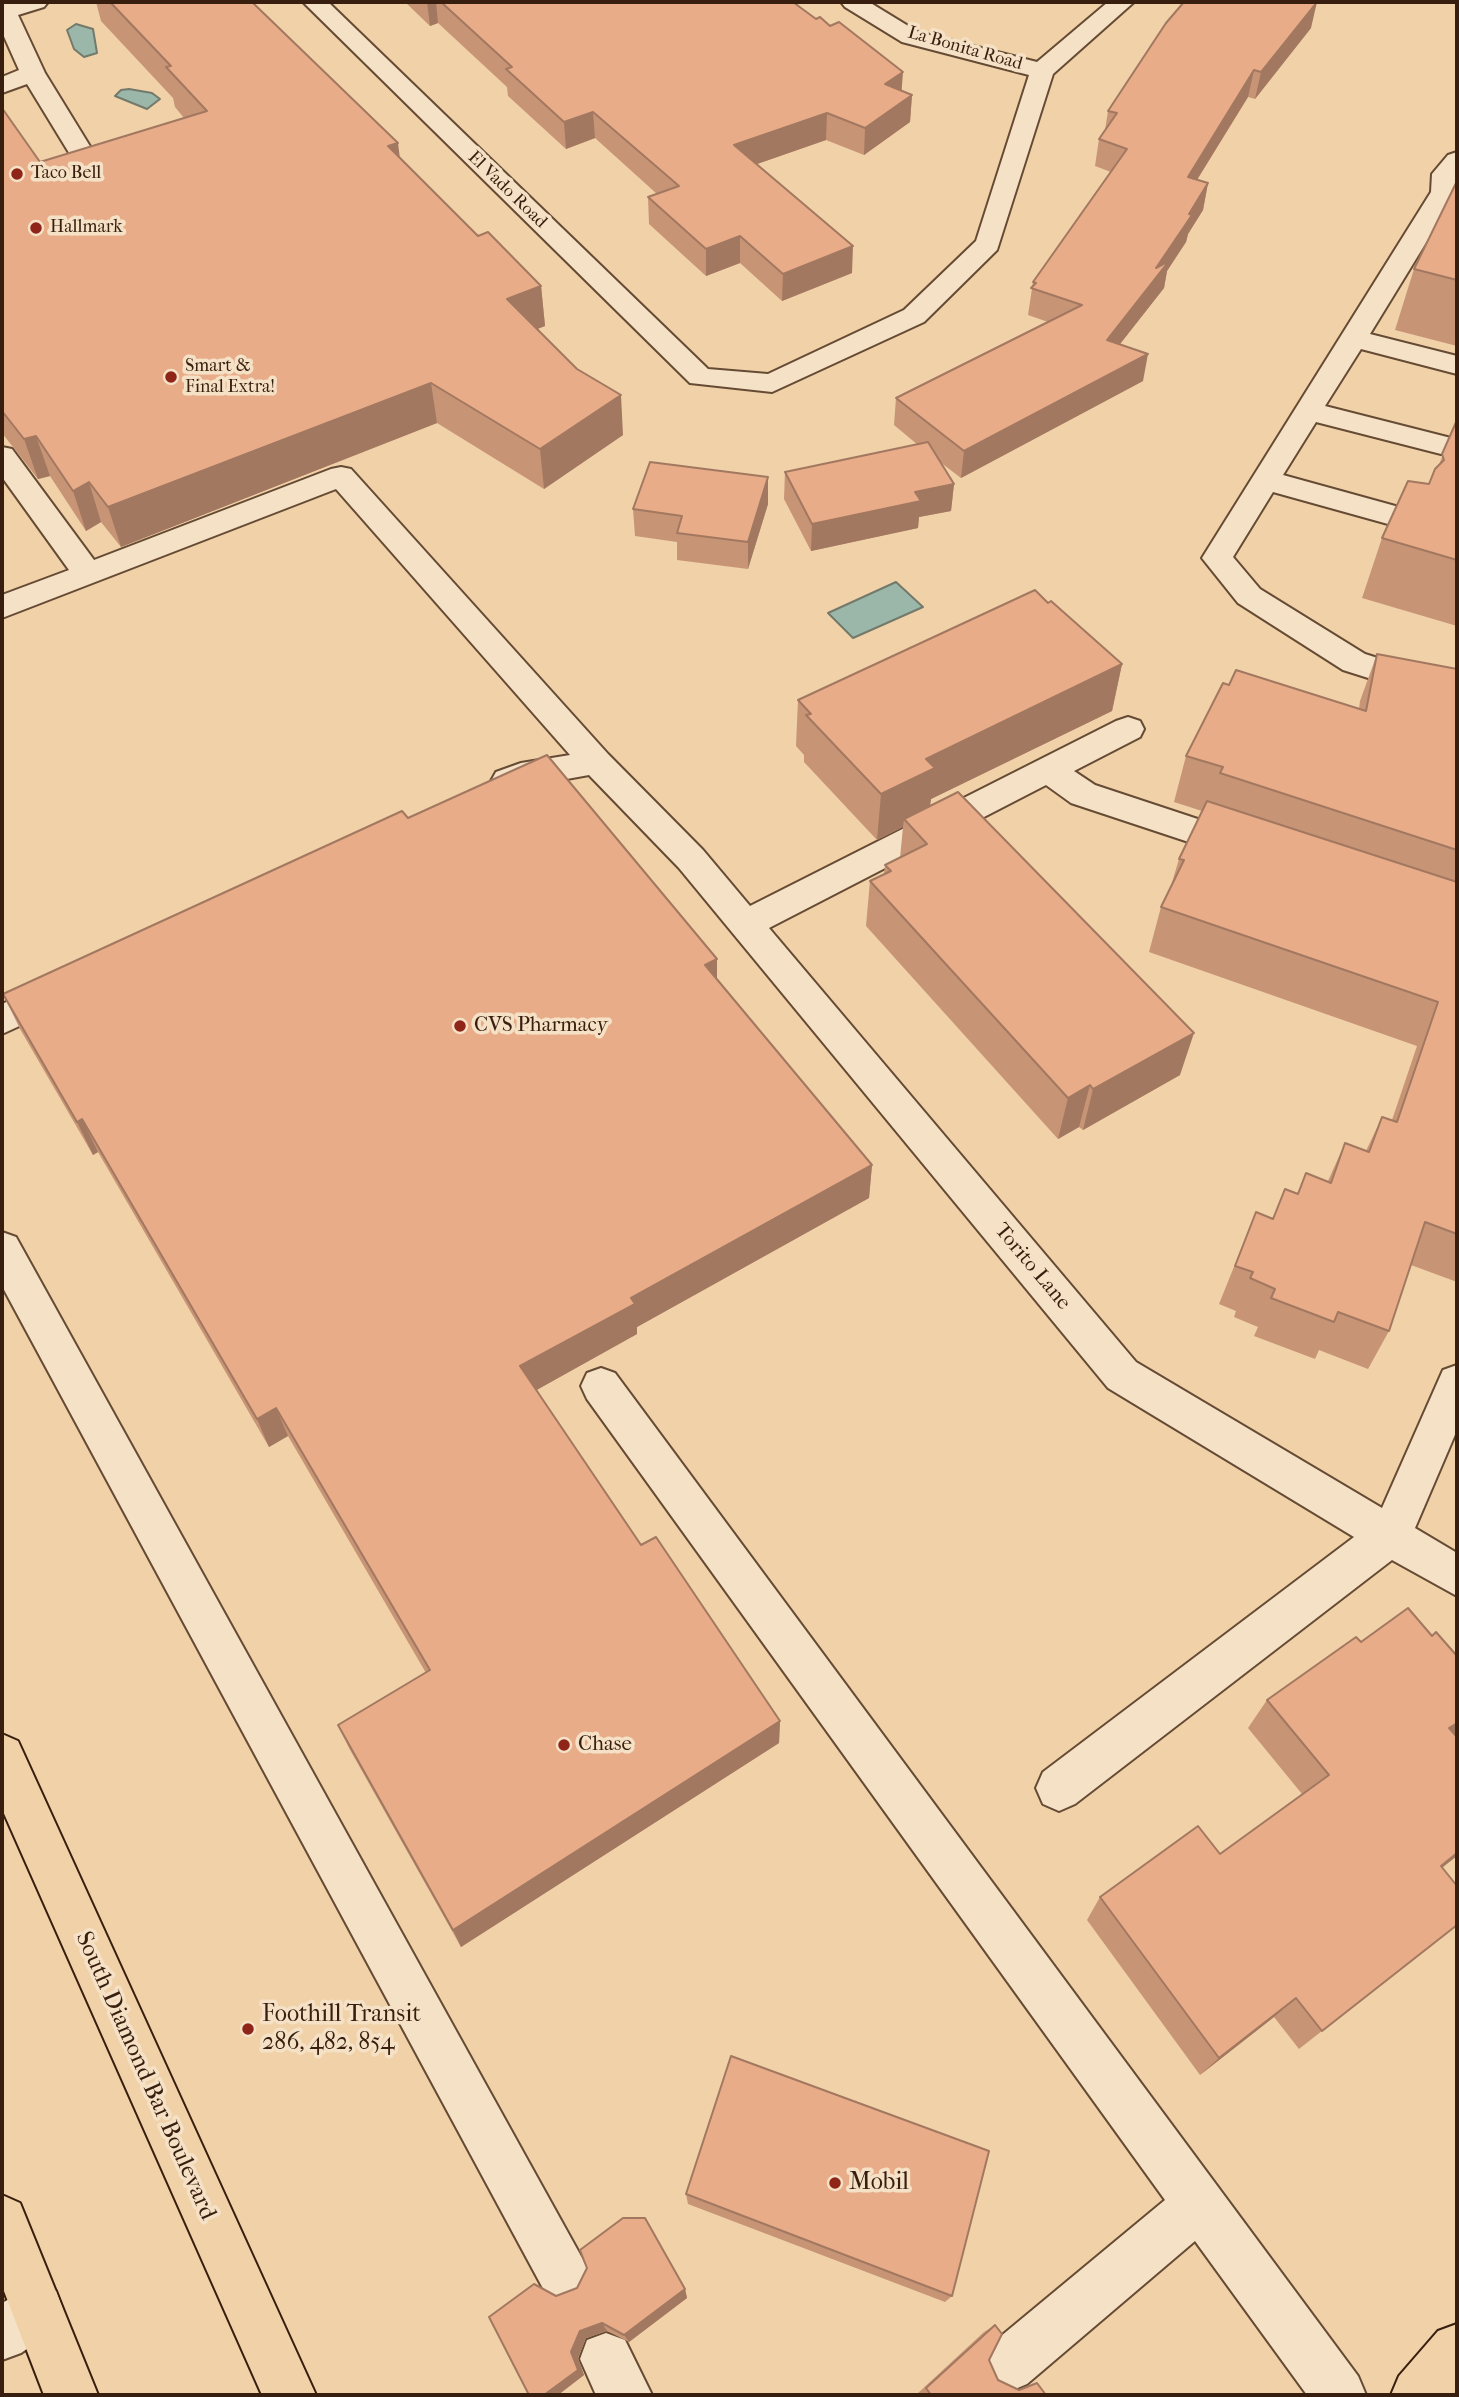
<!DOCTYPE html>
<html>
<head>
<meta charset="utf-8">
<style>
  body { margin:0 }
  #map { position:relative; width:1459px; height:2397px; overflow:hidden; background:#f0d1a8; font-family:"IM FELL French Canon",serif }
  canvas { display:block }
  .frame { position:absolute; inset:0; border:4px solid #381e0e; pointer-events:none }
</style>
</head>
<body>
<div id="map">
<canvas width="1459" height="2397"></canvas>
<div class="frame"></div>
</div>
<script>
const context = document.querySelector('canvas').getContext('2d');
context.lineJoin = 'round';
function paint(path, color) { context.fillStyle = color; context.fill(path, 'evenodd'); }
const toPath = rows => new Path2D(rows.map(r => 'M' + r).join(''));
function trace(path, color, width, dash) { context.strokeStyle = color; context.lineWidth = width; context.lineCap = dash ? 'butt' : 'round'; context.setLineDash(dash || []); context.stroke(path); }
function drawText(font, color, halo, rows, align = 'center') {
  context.font = font + ' "IM FELL French Canon",serif'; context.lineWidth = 7; context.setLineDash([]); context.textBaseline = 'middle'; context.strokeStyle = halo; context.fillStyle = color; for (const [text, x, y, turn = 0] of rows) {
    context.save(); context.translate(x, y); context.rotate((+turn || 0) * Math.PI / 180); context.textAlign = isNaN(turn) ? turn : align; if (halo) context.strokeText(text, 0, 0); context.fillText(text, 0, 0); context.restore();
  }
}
const water = toPath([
  [76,24,93,29,97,53,84,57,74,49,67,30,76,24],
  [129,89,152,93,160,99,147,109,115,96,121,90,129,89],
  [896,582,923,607,853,638,828,613,896,582]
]);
const minor = toPath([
  [11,2,48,2,44,7,18,15,45,73,107,174,103,179,85,179,27,84,2,93,2,77,19,70,2,32,2,4,11,2],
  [303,2,328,2,708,369,768,374,904,310,976,241,1029,75,902,42,845,7,841,2,869,2,918,32,1037,62,1108,2,1134,2,1053,74,997,250,924,322,772,392,690,383,303,2],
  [1457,152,1457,192,1370,334,1457,356,1457,374,1361,349,1325,406,1451,438,1456,445,1451,452,1441,454,1316,422,1283,475,1417,512,1421,519,1417,526,1406,529,1273,492,1233,557,1260,589,1365,654,1457,683,1457,706,1343,670,1238,603,1202,558,1431,192,1432,174,1448,155,1457,152],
  [2,447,12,449,94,560,331,469,341,467,351,469,608,754,703,850,750,906,1116,721,1128,717,1140,721,1144,729,1140,737,1074,771,1095,785,1255,838,1260,847,1255,856,1243,860,1071,803,1046,785,769,928,1136,1362,1382,1508,1443,1370,1457,1365,1457,1430,1415,1528,1457,1553,1457,1596,1392,1560,1075,1804,1059,1811,1043,1804,1036,1788,1043,1772,1354,1537,1108,1388,679,868,589,775,528,786,508,793,496,790,491,781,496,772,521,763,570,755,336,489,2,618,2,595,69,570,2,477,2,447],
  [61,977,74,981,79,991,74,1001,2,1034,2,1004,61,977],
  [2,1232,16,1237,582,2258,590,2276,582,2294,564,2302,546,2294,2,1286,2,1232],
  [601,1368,615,1373,1358,2376,1366,2395,1307,2395,1195,2241,1027,2384,1008,2392,989,2384,981,2365,989,2346,1165,2200,587,1399,581,1386,587,1373,601,1368],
  [37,2284,56,2291,63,2310,56,2329,21,2353,2,2360,2,2303,37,2284],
  [606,2333,625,2340,652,2395,596,2395,580,2359,587,2340,606,2333]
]);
const major = toPath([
  [2,1734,18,1741,316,2395,262,2395,2,1809,2,1734],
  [2,2195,20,2203,98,2395,44,2395,2,2286,2,2195],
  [1457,2324,1457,2390,1453,2395,1391,2395,1399,2376,1438,2331,1457,2324]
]);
const wall = toPath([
  [96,2,252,2,400,158,478,236,541,286,545,326,537,329,623,435,544,489,437,423,121,547,101,522,86,531,50,476,38,479,2,433,2,108,40,162,184,118,175,107,173,98,101,21],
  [405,2,793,2,901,91,912,95,910,122,864,155,826,140,757,164,852,273,782,301,740,263,706,276,649,224,648,197,657,194,595,138,566,149,508,96,507,87,438,23,430,26],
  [1311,28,1255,99,1248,97,1197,180,1208,183,1203,210,1188,234,1186,242,1167,271,1164,288,1120,344,1143,381,961,478,940,462,954,484,951,511,919,517,918,528,811,551,784,499,785,472,918,445,894,425,896,398,1048,322,1028,315,1033,282,1111,172,1095,166,1099,139,1105,130,1108,111],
  [1457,181,1457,346,1395,330,1414,269],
  [1457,420,1457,626,1362,598,1382,538,1429,484,1438,467],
  [768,504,748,569,677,560,677,542,635,536,633,509],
  [1048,603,1122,664,1112,711,931,799,930,806,1180,1075,1083,1130,1079,1127,1058,1139,866,926,870,881,884,874,885,865,900,858,903,827,877,840,804,762,804,755,796,746,798,700],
  [1377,654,1457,669,1457,1282,1411,1265,1389,1331,1368,1369,1319,1350,1315,1359,1254,1336,1258,1327,1234,1317,1236,1311,1219,1304,1256,1212,1272,1218,1297,1194,1306,1173,1328,1181,1345,1143,1366,1151,1382,1117,1392,1120,1417,1046,1149,952,1161,907,1171,886,1179,859,1202,811,1174,802,1186,756,1229,685,1359,709,1360,701],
  [408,818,717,979,872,1165,869,1198,637,1327,637,1334,536,1390,641,1545,780,1721,779,1743,461,1947,349,1748,338,1725,426,1673,288,1436,269,1447,98,1152,93,1155,20,1029,3,994],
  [1361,1642,1457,1731,1454,1734,1442,1868,1457,1925,1299,2049,1274,2017,1200,2075,1087,1920,1100,1897,1220,1854,1302,1794,1248,1728,1267,1700],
  [686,2194,952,2296,945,2302,688,2204],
  [685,2289,687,2298,629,2342,607,2331,586,2338,578,2358,584,2375,558,2395,556,2296],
  [995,2325,989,2360,998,2380,1019,2390,1046,2395,920,2395,918,2393,984,2332]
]);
const shadedWall = toPath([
  [427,2,436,2,438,23,430,26],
  [1317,2,1311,28,1255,99,1261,72],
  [1254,70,1248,97,1182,204,1188,177],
  [903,72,901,99,885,84],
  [912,95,910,122,864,155,865,128],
  [593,112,595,138,566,149,564,122],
  [827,113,826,140,734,172,734,145],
  [398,143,403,183,388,146],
  [1208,183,1203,210,1188,234,1186,242,1167,271,1164,288,1102,367,1107,340,1156,268],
  [740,236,740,263,706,276,706,249],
  [853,246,852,273,782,301,783,274],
  [541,286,545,326,512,339,507,299],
  [1148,354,1143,381,961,478,964,451],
  [431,383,437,423,121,547,108,507],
  [621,395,623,435,544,489,540,449],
  [36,436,50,476,38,479,24,439],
  [768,477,768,504,748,569,748,542],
  [89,482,101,522,86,531,73,491],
  [954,484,951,511,919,517,918,528,811,551,812,524,915,492],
  [1122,664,1112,711,931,799,929,813,904,819,903,827,877,840,881,794,926,759],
  [717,959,717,994,705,965],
  [1194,1033,1180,1075,1083,1130,1093,1089],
  [1090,1085,1079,1127,1058,1139,1068,1098],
  [82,1119,98,1152,93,1155,77,1122],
  [872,1165,869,1198,637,1327,637,1334,526,1396,520,1366,631,1298],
  [276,1408,288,1436,269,1447,257,1419],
  [780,1721,779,1743,461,1947,453,1930],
  [1457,1723,1457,1731,1424,1756,1449,1728],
  [1457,1853,1457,1856,1415,1889,1441,1866],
  [1296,1998,1274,2017,1200,2075,1219,2058],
  [685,2289,687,2298,629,2342,624,2335],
  [602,2323,607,2331,586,2338,578,2358,584,2375,558,2395,544,2395,571,2352,580,2331]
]);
const building = toPath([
  [110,2,252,2,398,143,388,146,478,236,488,232,541,286,507,299,577,369,621,395,540,449,431,383,108,507,89,482,73,491,36,436,24,439,2,411,2,108,40,162,207,111,166,67,171,66,110,2],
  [441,2,793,2,816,19,820,17,830,26,839,22,903,72,885,84,912,95,865,128,827,113,734,145,853,246,783,274,740,236,706,249,648,197,679,186,593,112,564,122,506,69,512,67,441,2],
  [1184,2,1317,2,1261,72,1254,70,1188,177,1208,183,1189,214,1192,215,1156,268,1169,261,1107,340,1148,354,964,451,896,398,1082,305,1031,288,1036,283,1033,282,1127,149,1099,139,1117,113,1108,111,1166,23,1184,2],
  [1457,181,1457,280,1414,269,1457,181],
  [1457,420,1457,560,1382,538,1408,481,1429,484,1435,469,1444,460,1442,454,1457,420],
  [928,442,954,484,915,492,921,501,812,524,785,472,928,442],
  [650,462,768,477,748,542,677,533,682,516,633,509,650,462],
  [1035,590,1048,603,1051,601,1122,664,926,759,935,768,881,794,806,715,811,714,798,700,1035,590],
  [1377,654,1457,669,1457,850,1220,773,1223,767,1186,756,1223,683,1229,685,1236,670,1366,711,1377,654],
  [547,755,717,959,705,965,872,1165,631,1298,635,1304,520,1366,641,1545,656,1537,780,1721,453,1930,338,1725,430,1670,276,1408,257,1419,82,1119,77,1122,3,994,402,811,408,818,547,755],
  [958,792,1194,1033,1093,1089,1090,1085,1068,1098,870,881,891,871,885,865,927,844,904,819,958,792],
  [1207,801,1457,882,1457,1234,1425,1222,1389,1331,1338,1312,1334,1322,1271,1298,1275,1289,1250,1278,1253,1272,1235,1266,1256,1212,1273,1219,1285,1189,1298,1194,1306,1173,1331,1183,1345,1143,1369,1152,1382,1117,1397,1122,1438,1002,1161,907,1184,860,1179,859,1207,801],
  [1408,1608,1432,1636,1436,1632,1457,1656,1457,1723,1449,1728,1457,1737,1457,1853,1441,1866,1457,1886,1457,1925,1322,2031,1296,1998,1219,2058,1100,1897,1198,1826,1220,1854,1329,1775,1267,1700,1356,1637,1361,1642,1408,1608],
  [731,2056,989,2151,952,2296,686,2194,731,2056],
  [623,2218,645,2218,685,2289,624,2335,602,2323,580,2331,571,2352,578,2370,544,2395,529,2395,489,2317,534,2284,556,2296,577,2288,587,2268,580,2250,623,2218],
  [995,2325,1002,2334,989,2360,998,2380,1019,2390,1037,2383,1046,2395,931,2395,926,2388,995,2325]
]);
const markers = [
  [17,174,7,"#8f2418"],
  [36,228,7,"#8f2418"],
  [171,377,7,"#8f2418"],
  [460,1026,7,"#8f2418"],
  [564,1745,7,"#8f2418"],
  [248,2029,7,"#8f2418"],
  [835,2183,7,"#8f2418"]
];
const farStreetnames = [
  ["La Bonita Road",965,49,16],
  ["El Vado Road",507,190,44]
];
const farPoinames = [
  ["Taco Bell",31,174],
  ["Hallmark",50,228],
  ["Smart &",185,367],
  ["Final Extra!",185,388]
];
const poiNames = [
  ["CVS Pharmacy",474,1026],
  ["Chase",578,1745]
];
const streetNames = [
  ["Torito Lane",1032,1267,50]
];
const nearPoinames = [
  ["Foothill Transit",262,2015],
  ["286, 482, 854",262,2043],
  ["Mobil",849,2183]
];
const nearStreetnames = [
  ["South Diamond Bar Boulevard",145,2076,66]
];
paint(water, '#9ab7a9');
trace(water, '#737a6b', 2);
trace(minor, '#664b34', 4);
trace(major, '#381e0e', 4);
paint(minor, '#f5e1c6');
paint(major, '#f0d1a8');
paint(wall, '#c89476');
paint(shadedWall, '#a27860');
paint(building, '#e8ac89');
trace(building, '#a27860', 2);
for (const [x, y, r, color] of markers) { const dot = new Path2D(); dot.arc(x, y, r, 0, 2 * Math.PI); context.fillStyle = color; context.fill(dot); trace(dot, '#f5e1c6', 2.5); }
drawText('18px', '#381e0e', '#f5e1c6', farStreetnames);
drawText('18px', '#381e0e', '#f5e1c6', farPoinames, 'left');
drawText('21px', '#381e0e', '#f5e1c6', poiNames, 'left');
drawText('21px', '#381e0e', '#f5e1c6', streetNames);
drawText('24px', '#381e0e', '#f5e1c6', nearPoinames, 'left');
drawText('24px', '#381e0e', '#f5e1c6', nearStreetnames);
</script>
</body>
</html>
